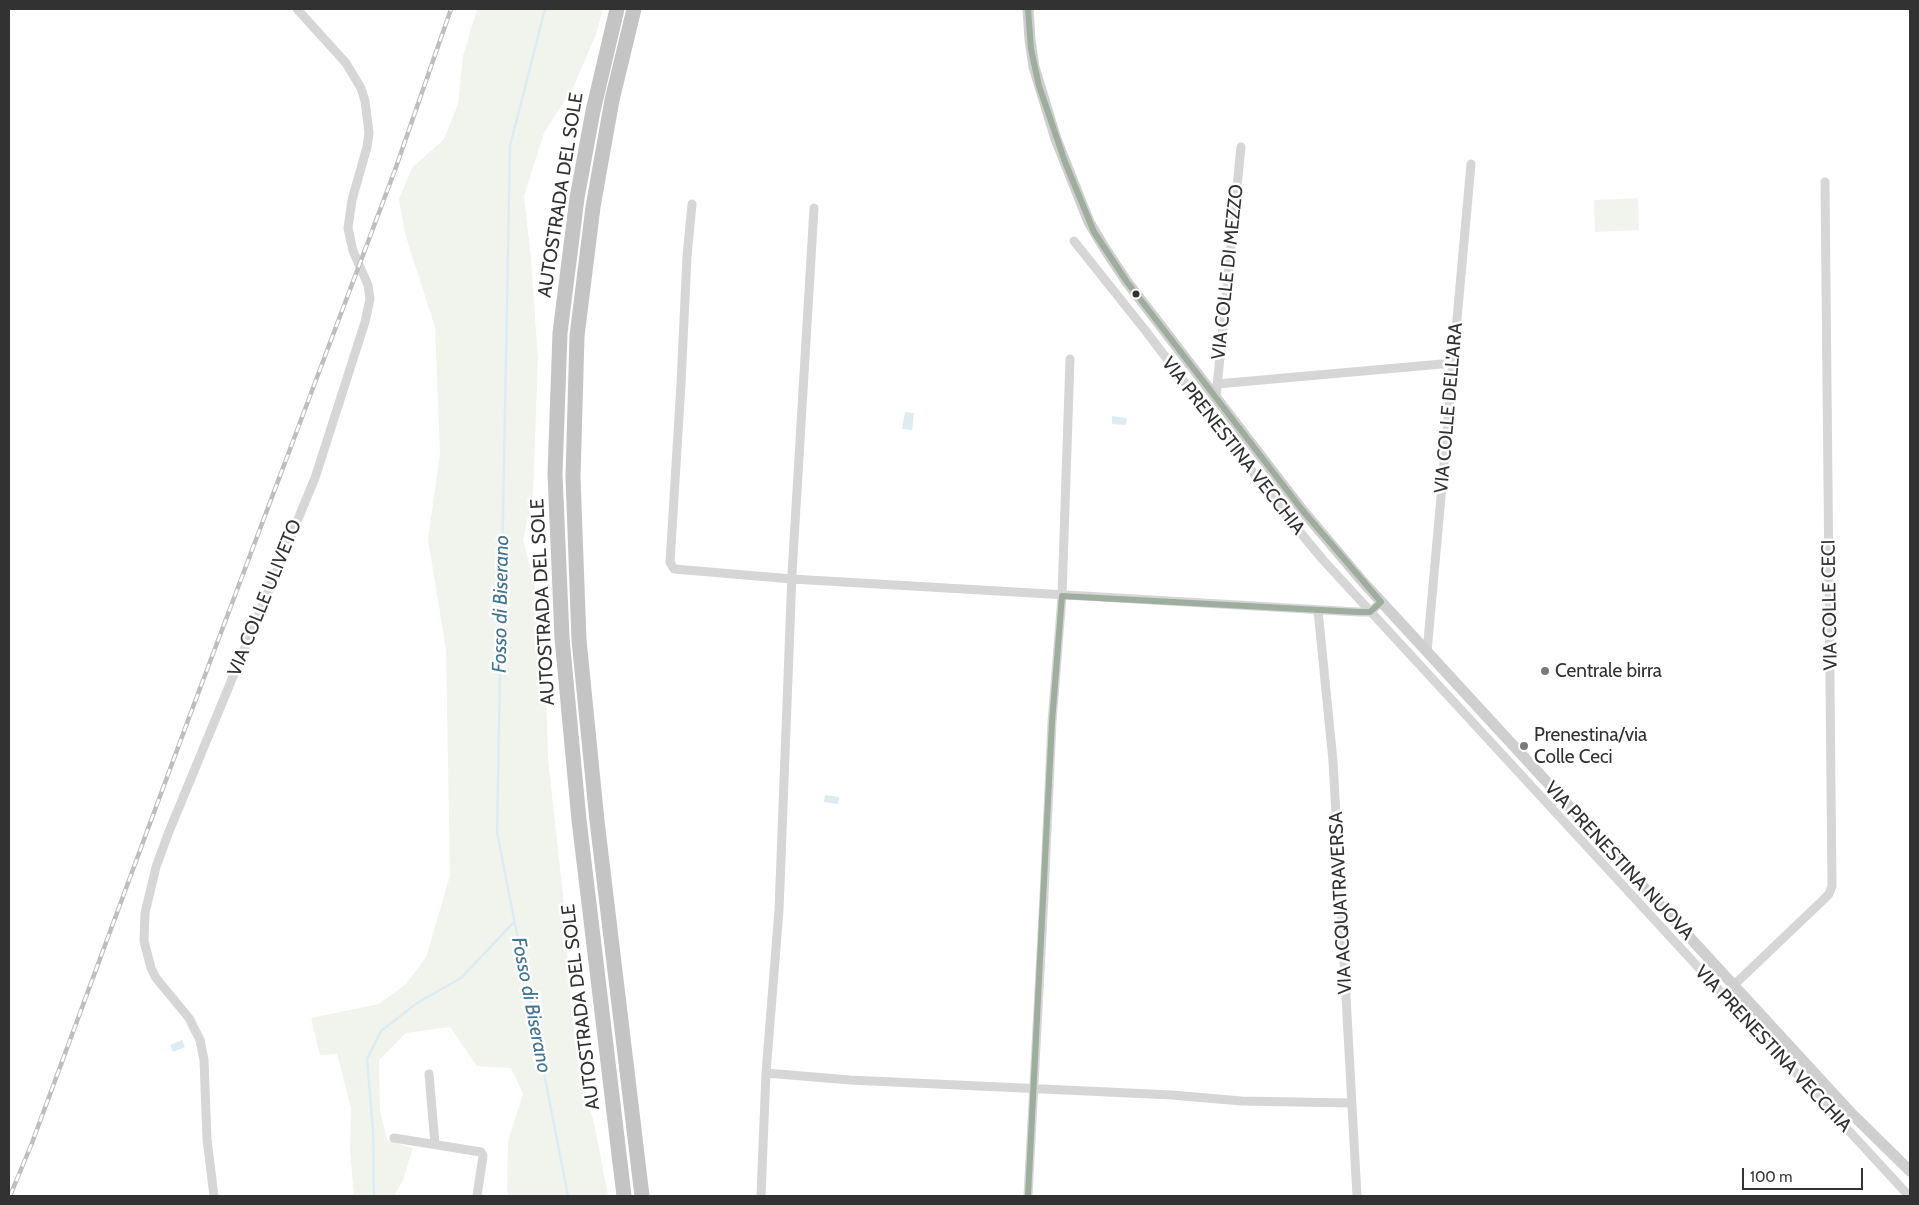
<!DOCTYPE html>
<html>
<head>
<meta charset="utf-8">
<style>
  body { margin:0 }
  #map { position:relative; width:1919px; height:1205px; overflow:hidden; background:#fff; font-family:Cabin,sans-serif }
  canvas { display:block }
  .frame { position:absolute; inset:0; border:10px solid #323232; pointer-events:none }
  .scale { position:absolute; left:1742px; top:1168px; width:121px; height:22px; box-sizing:border-box; border:2px solid #323232; border-top:0; padding-left:6px; font-size:15px; line-height:18px; white-space:nowrap; color:#323232; -webkit-text-stroke:4px #fff; paint-order:stroke }
</style>
</head>
<body>
<div id="map">
<canvas width="1919" height="1205"></canvas>
<div class="frame"></div>
<div class="scale">100 m</div>
</div>
<script>
const context = document.querySelector('canvas').getContext('2d');
context.lineJoin = 'round';
function paint(path, color) { context.fillStyle = color; context.fill(path, 'evenodd'); }
const toPath = rows => new Path2D(rows.map(r => 'M' + r).join(''));
function trace(path, color, width, dash) { context.strokeStyle = color; context.lineWidth = width; context.lineCap = dash ? 'butt' : 'round'; context.setLineDash(dash || []); context.stroke(path); }
function drawText(font, color, halo, rows, align = 'center') {
  context.font = font + ' Cabin,sans-serif'; context.lineWidth = 5; context.setLineDash([]); context.textBaseline = 'middle'; context.strokeStyle = halo; context.fillStyle = color; for (const [text, x, y, turn = 0] of rows) {
    context.save(); context.translate(x, y); context.rotate((+turn || 0) * Math.PI / 180); context.textAlign = isNaN(turn) ? turn : align; if (halo) context.strokeText(text, 0, 0); context.fillText(text, 0, 0); context.restore();
  }
}
const green = toPath([
  [477,9,603,9,596,34,574,86,544,133,524,196,531,258,538,359,533,493,523,540,544,621,548,758,564,905,570,996,578,1061,595,1128,608,1196,509,1196,507,1192,508,1141,523,1094,511,1068,477,1066,450,1027,406,1033,379,1060,380,1110,387,1140,413,1148,403,1180,394,1196,354,1196,350,1150,351,1108,337,1054,320,1055,311,1018,379,1004,406,984,426,957,450,876,446,650,428,539,440,454,435,327,405,234,399,199,412,168,444,139,458,104,463,56],
  [1638,198,1639,230,1595,232,1594,200]
]);
const water = toPath([
  [905,412,914,413,912,430,902,429],
  [1112,416,1127,418,1126,425,1112,424],
  [825,795,839,797,838,804,824,802],
  [182,1040,185,1047,173,1052,170,1045]
]);
const stream = toPath([
  [545,9,510,146,497,832,568,1196],
  [374,1196,373,1130,367,1059,381,1031,417,1003,461,978,514,922]
]);
const street = toPath([
  [692,204,687,256,681,384,670,562,674,569,792,579,1358,612,1370,612,1381,602],
  [1074,241,1145,330,1279,507,1324,561,1909,1196],
  [1217,384,1453,363],
  [1216,397,1241,147],
  [1318,610,1333,761,1357,1196],
  [1427,652,1471,164],
  [1734,985,1822,901,1829,894,1832,886,1825,182],
  [766,1073,850,1080,1172,1095,1241,1101,1351,1103],
  [429,1074,435,1144],
  [394,1138,481,1152,483,1156,477,1196],
  [214,1196,207,1139,204,1060,200,1040,189,1018,156,978,151,968,144,941,145,913,156,867,168,834,315,478,365,322,370,299,368,285,353,251,348,228,352,200,367,147,369,133,365,101,361,88,346,63,297,9],
  [761,1196,766,1073,779,910,792,574,814,208],
  [1028,1196,1044,896,1052,722,1062,596,1070,359]
]);
const secondary = toPath([
  [1028,9,1030,40,1034,67,1056,139,1089,222,1105,249,1127,282,1303,511,1363,582,1852,1114,1910,1171]
]);
const highway = toPath([
  [617,9,593,111,577,198,560,333,555,474,562,638,579,820,624,1196],
  [634,9,612,100,593,207,577,336,573,477,579,640,597,821,642,1196]
]);
const rail = toPath([
  [10,1196,32,1143,190,715,395,170,451,9]
]);
const bus1 = toPath([
  [1028,9,1031,49,1039,86,1065,162,1094,232,1127,282,1303,511,1381,602,1370,612,1358,612,1062,596,1052,722,1028,1196]
]);
const markers = [
  [1136,294,4.5,"#323232"],
  [1545,671,5,"#7a7a7a"],
  [1524,746,5,"#7a7a7a"]
];
const streetNames = [
  ["AUTOSTRADA DEL SOLE",561,195,-81],
  ["VIA COLLE DI MEZZO",1228,272,-84],
  ["VIA COLLE DELL'ARA",1449,408,-85],
  ["VIA PRENESTINA VECCHIA",1233,446,52],
  ["VIA COLLE ULIVETO",265,598,-68],
  ["AUTOSTRADA DEL SOLE",543,602,-93],
  ["VIA COLLE CECI",1830,605,-91],
  ["VIA PRENESTINA NUOVA",1619,861,47],
  ["VIA ACQUATRAVERSA",1341,903,-93],
  ["AUTOSTRADA DEL SOLE",581,1007,-97],
  ["VIA PRENESTINA VECCHIA",1773,1049,47]
];
const poiNames = [
  ["Centrale birra",1555,671],
  ["Prenestina/via",1534,735],
  ["Colle Ceci",1534,757]
];
const waterNames = [
  ["Fosso di Biserano",501,604,-89],
  ["Fosso di Biserano",531,1005,79]
];
paint(green, '#f1f4ed');
paint(water, '#ddebf2');
trace(stream, '#ddebf2', 2.5);
trace(street, '#d6d6d6', 9);
trace(secondary, '#cfcfcf', 11);
trace(highway, '#c4c4c4', 15);
trace(rail, '#bebebe', 4.5);
trace(rail, '#fff', 2.5, [8]);
trace(bus1, '#9ead9e', 6);
for (const [x, y, r, color] of markers) { const dot = new Path2D(); dot.arc(x, y, r, 0, 2 * Math.PI); context.fillStyle = color; context.fill(dot); trace(dot, '#fff', 2); }
drawText('19px', '#323232', '#fff', streetNames);
drawText('19px', '#323232', '#fff', poiNames, 'left');
drawText('italic 20px', '#407594', '#fff', waterNames);
</script>
</body>
</html>
